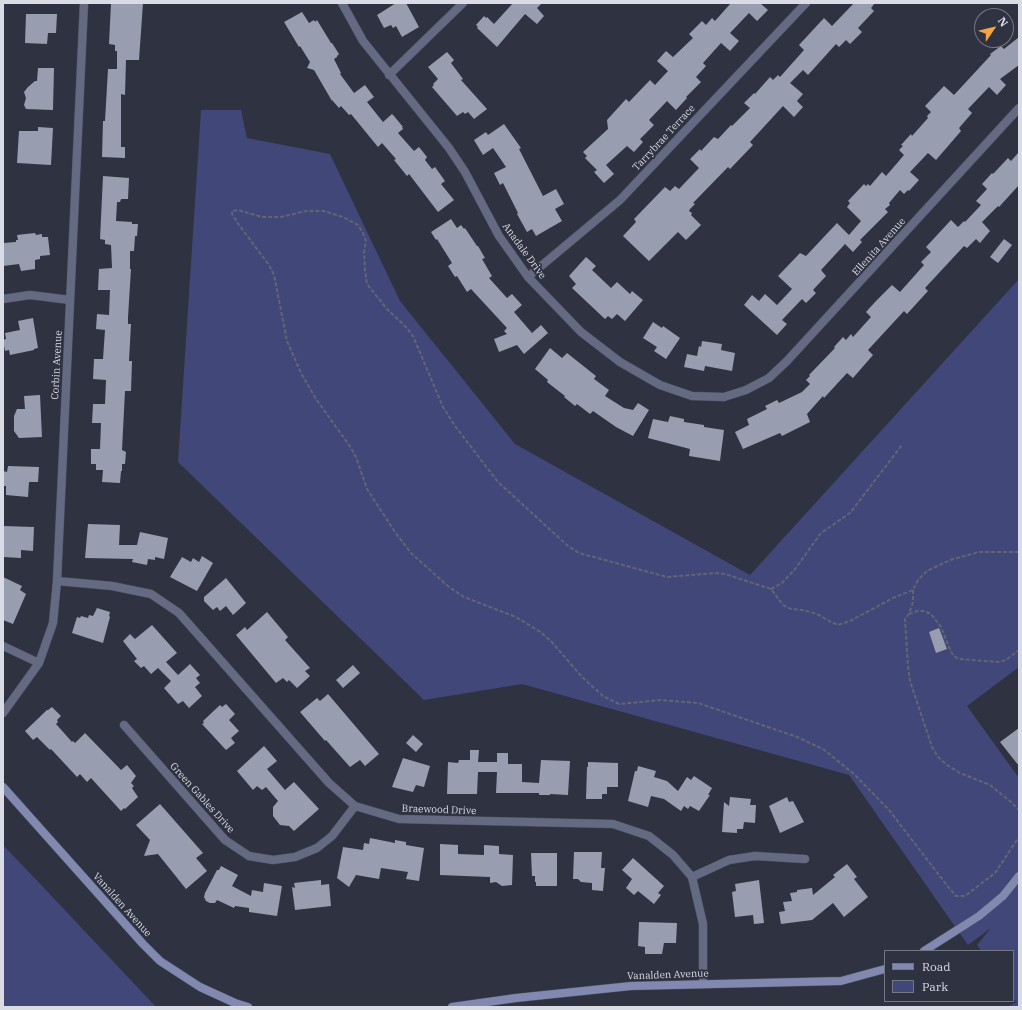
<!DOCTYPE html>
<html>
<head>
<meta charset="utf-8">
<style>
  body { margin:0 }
  #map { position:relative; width:1022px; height:1010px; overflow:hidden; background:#2f3241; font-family:"IBM Plex Serif",serif }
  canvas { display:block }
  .frame { position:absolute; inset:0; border:4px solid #d9dbe5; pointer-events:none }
  .legend { position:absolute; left:884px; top:950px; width:130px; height:52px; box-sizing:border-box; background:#2f3241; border:1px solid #737683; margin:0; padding:5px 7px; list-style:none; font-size:12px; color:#d9dbe5 }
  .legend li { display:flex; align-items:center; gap:8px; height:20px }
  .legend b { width:20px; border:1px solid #737683 }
  .north { position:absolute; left:974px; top:8px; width:40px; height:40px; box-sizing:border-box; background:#2f3241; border:1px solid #737683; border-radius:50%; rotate:55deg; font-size:11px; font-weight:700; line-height:16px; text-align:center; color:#d9dbe5 }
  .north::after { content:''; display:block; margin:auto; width:14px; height:18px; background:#f5a345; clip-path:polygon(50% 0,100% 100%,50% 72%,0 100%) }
</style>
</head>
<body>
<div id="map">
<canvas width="1022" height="1010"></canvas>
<div class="frame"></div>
<ul class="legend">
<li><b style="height:5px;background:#8189b0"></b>Road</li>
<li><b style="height:11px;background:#414779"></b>Park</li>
</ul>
<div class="north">N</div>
</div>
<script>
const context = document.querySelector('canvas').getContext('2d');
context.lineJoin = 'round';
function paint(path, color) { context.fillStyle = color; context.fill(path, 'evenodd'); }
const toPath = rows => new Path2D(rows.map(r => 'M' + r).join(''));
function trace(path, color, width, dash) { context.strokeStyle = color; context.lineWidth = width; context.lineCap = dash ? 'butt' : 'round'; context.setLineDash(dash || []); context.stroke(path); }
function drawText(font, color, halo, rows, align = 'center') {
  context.font = font + ' "IBM Plex Serif",serif'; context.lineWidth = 4; context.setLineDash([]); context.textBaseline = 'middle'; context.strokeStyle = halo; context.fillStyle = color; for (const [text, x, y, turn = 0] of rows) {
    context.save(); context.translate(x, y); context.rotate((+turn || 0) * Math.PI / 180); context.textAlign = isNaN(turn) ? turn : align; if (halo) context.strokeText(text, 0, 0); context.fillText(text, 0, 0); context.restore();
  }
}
const green = toPath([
  [201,110,241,110,247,138,330,154,400,301,515,444,750,575,1019,279,1019,667,967,706,1019,778,1019,1007,1007,1007,1016,1002,1013,998,1013,951,981,951,977,945,991,928,968,945,849,775,522,684,424,700,178,462],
  [3,845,44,888,156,1007,3,1007]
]);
const building = toPath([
  [111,3,143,3,139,60,126,60,125,95,121,94,121,147,125,147,125,158,102,157,103,121,105,121,108,69,117,69,117,51,115,51,115,45,109,44],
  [396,3,406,3,419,27,402,37,396,26,393,28,391,25,384,28,377,15],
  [513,3,542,3,537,8,544,16,537,24,525,14,497,47,477,28,478,27,476,25,484,16,486,18,487,17,494,24],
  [731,3,760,3,768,10,757,21,749,13,730,33,739,41,730,51,721,43,703,63,706,66,696,77,701,82,686,97,687,98,676,110,667,101,649,120,654,125,640,139,643,142,634,152,627,146,606,165,614,174,604,183,594,172,597,170,585,158,587,156,583,152,608,129,607,120,626,99,629,102,650,80,655,85,668,71,657,61,666,51,673,57,693,38,689,34,702,21,706,25,712,18,715,21],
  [854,3,875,3,871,8,874,11,858,28,862,32,850,44,846,40,839,47,836,44,808,75,803,70,790,83,803,94,797,101,803,107,794,117,783,106,750,142,753,145,730,169,728,167,693,203,695,204,690,209,689,211,692,213,691,215,701,225,686,240,678,232,649,261,623,236,636,222,634,219,665,187,670,191,675,186,679,189,699,168,690,159,700,149,701,151,714,137,718,139,731,125,732,126,750,108,744,103,754,93,755,94,770,77,773,80,778,75,780,77,804,50,799,45,824,18,832,26],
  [302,12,309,23,314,20,315,22,317,20,331,43,332,43,339,54,337,56,337,57,334,59,341,73,340,74,354,93,365,85,374,97,367,102,383,122,392,114,394,116,403,127,402,127,403,129,398,133,414,151,419,147,427,157,425,160,432,169,435,167,445,181,441,184,454,200,438,212,409,174,407,176,394,160,396,159,382,143,378,147,351,114,349,115,341,106,339,108,332,100,332,101,314,70,307,68,310,62,300,46,299,47,284,22],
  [26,14,57,14,56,33,48,33,47,44,25,43],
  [1019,37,1019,65,1000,79,1006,85,997,95,989,87,968,109,972,113,959,128,961,131,936,160,928,153,910,172,919,180,909,191,908,190,904,194,900,190,889,203,890,205,885,209,888,212,860,240,862,242,853,252,845,244,821,270,826,276,813,290,816,293,806,303,802,299,782,320,787,324,777,335,744,305,752,295,759,301,765,294,777,305,792,289,778,276,800,253,806,256,837,223,849,235,861,221,847,207,850,203,848,201,864,184,866,186,868,184,870,186,882,172,886,176,904,155,899,150,903,146,901,145,911,134,912,136,928,118,927,116,931,112,925,106,944,86,954,95,991,55,990,54,1001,46,1004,49],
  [447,52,454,60,451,63,463,79,461,80,487,109,474,119,468,112,465,114,463,112,457,116,432,87,434,85,433,84,438,79,428,67],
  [38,68,54,68,53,110,26,109,24,105,26,98,24,92,28,87,35,81,37,81],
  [504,124,521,148,519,149,543,196,556,189,564,204,555,209,562,221,536,236,532,229,527,232,517,214,518,213,503,183,500,185,494,173,506,167,493,148,483,155,474,140,486,132,488,135],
  [38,127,53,128,51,165,17,163,19,131,38,131],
  [1019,152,1019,185,999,207,998,206,982,222,990,231,980,243,976,239,967,248,964,246,925,288,928,291,907,314,904,311,868,350,873,355,853,378,847,373,824,398,823,396,807,414,810,422,782,436,780,433,743,449,735,432,749,425,747,419,767,409,765,406,777,400,779,403,802,392,810,384,806,380,810,376,809,375,835,348,834,347,843,337,846,340,851,334,853,337,871,317,866,312,876,301,892,285,900,292,924,265,921,262,931,252,926,247,951,220,958,227,964,221,965,222,981,205,976,201,987,189,982,184,992,173,993,174,1008,158,1011,161],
  [103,176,129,178,128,199,121,199,120,202,117,202,116,221,132,222,132,224,138,224,137,236,135,236,134,251,130,251,130,269,131,269,128,317,128,324,131,324,129,361,132,361,131,391,125,391,122,450,126,452,125,464,122,464,122,471,121,471,120,483,102,482,103,470,96,470,96,464,91,464,91,449,100,449,101,423,92,423,93,404,105,404,106,380,93,379,94,359,103,359,105,330,96,329,97,314,109,315,110,290,98,290,99,269,112,268,111,245,105,244,105,240,100,239],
  [451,219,457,228,461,225,464,229,465,228,477,246,478,246,485,258,482,259,492,276,489,278,507,298,512,294,522,305,514,312,532,333,541,325,548,333,524,354,517,345,499,352,494,339,507,334,504,331,507,328,471,289,467,292,457,276,455,277,448,266,452,263,437,239,436,240,431,232],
  [35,233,36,235,42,234,42,237,48,237,50,255,40,256,40,259,35,260,35,269,21,271,19,264,3,266,3,243,16,242,16,240,18,240,17,235],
  [1004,239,1012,245,998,263,990,257],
  [586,257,596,266,592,270,611,288,617,282,630,294,632,291,643,300,625,321,617,314,612,319,608,316,605,319,572,288,576,284,569,276],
  [33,318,38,348,34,349,34,350,10,355,9,350,5,351,3,340,6,339,5,333,20,330,18,321],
  [653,322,662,328,663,326,680,338,666,359,654,351,657,347,643,338],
  [702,341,722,344,721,350,735,353,732,371,705,366,704,371,684,367,687,354,697,356,699,346,701,347],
  [550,348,562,358,567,353,596,376,594,379,609,390,605,396,624,408,633,410,638,403,649,410,633,436,616,427,593,411,590,414,577,404,575,406,564,397,565,396,547,382,548,380,535,369],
  [40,395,42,437,19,438,14,431,14,416,17,409,25,409,24,396],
  [670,416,684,419,684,422,704,425,704,427,724,430,720,461,689,456,690,449,648,438,653,419,668,422],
  [8,466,39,467,38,482,29,482,28,497,6,495,6,486,3,486,3,471,7,472],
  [88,524,120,525,119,545,137,545,140,532,168,538,164,559,155,557,155,560,148,559,147,565,132,562,133,559,85,558],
  [3,526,34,527,33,551,21,550,21,558,3,557],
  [202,556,213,563,197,591,170,577,182,557,191,562,193,558,199,562],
  [3,577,22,586,20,590,26,594,13,624,3,620],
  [226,578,246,603,233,615,226,606,220,611,217,607,213,610,204,601,204,597],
  [97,608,110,612,109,616,110,617,103,643,72,633,77,617,80,618,81,616,88,618,89,615,93,616],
  [267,612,288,637,285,640,310,668,305,671,310,676,297,688,289,680,287,682,283,678,276,683,236,635,245,627,247,630],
  [152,625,177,653,166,662,178,675,190,664,200,675,196,678,200,683,195,687,202,696,189,708,183,701,178,704,164,688,171,681,158,668,151,674,144,666,141,668,134,661,137,659,123,641,130,634,135,639],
  [939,628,947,649,936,653,929,632],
  [353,665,360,673,343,688,336,680],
  [328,694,379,754,365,766,360,760,350,767,326,740,325,741,300,712,317,698,320,701],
  [226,704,235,714,229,720,239,731,231,738,235,743,226,750,202,724,204,723,203,721,220,705,222,707],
  [52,707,61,716,57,720,58,722,56,724,72,742,73,741,75,743,85,733,121,770,127,765,136,776,131,783,134,786,132,788,138,797,125,809,124,808,121,811,91,778,87,782,80,774,77,777,51,749,50,750,37,737,33,740,25,731,47,710,48,710],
  [1019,728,1019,766,1000,742],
  [413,735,423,744,416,752,406,743],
  [264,746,277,761,267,769,285,790,294,782,319,809,294,831,289,826,280,825,273,816,273,807,278,801,266,787,262,790,257,786,253,790,237,771],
  [470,750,479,750,478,762,497,762,497,753,508,753,508,764,522,764,522,782,539,783,541,760,570,761,568,795,550,794,550,795,539,795,539,793,496,793,497,772,478,772,477,794,447,794,448,762,458,763,459,760,470,760],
  [403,758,430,766,424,787,416,785,413,792,392,787],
  [588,762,618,763,618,787,607,787,607,794,602,794,602,799,586,799,587,767,588,767],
  [638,766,656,771,654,777,667,781,678,791,687,777,691,780,694,776,712,788,708,795,710,795,699,811,690,806,688,809,684,806,681,811,664,799,651,796,648,807,628,801,635,771,637,771],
  [730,797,751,799,750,805,756,805,755,823,744,822,743,829,737,829,737,833,722,832,724,802,729,806],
  [787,797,789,802,793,801,804,822,780,833,769,806],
  [160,804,203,853,196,858,207,871,186,889,158,854,144,856,150,840,136,825],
  [370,838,395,843,395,840,406,842,406,845,424,848,419,881,406,879,408,872,381,868,379,879,356,875,349,887,337,878,343,847,363,850,364,843,369,844],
  [440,844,458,845,458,854,484,855,484,845,499,846,499,854,513,855,512,885,502,886,496,882,490,883,490,877,440,875],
  [574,852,602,852,601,868,605,868,603,891,592,890,592,883,581,882,578,879,573,879],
  [531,853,557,853,557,886,536,886,536,882,535,882,535,876,532,876],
  [633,858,664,886,658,893,661,895,654,904,638,891,634,895,626,888,632,879,622,870],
  [847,864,857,877,854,879,868,897,844,917,833,903,812,920,781,924,779,912,785,911,783,902,792,901,790,893,797,892,797,890,812,888,813,895,835,877,833,875],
  [221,866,238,875,232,886,251,896,252,890,263,892,264,883,282,886,277,916,249,912,249,908,235,906,234,908,217,900,215,903,210,903,206,901,204,897,205,893,217,870,219,870],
  [321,880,321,885,329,884,331,906,295,910,292,887,295,888,294,883],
  [759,880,764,923,754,924,753,915,735,917,732,892,736,891,735,884],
  [639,922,677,923,676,943,664,943,662,954,645,954,645,947,638,946]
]);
const path = toPath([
  [1019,552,979,552,950,560,927,571,918,580,913,590,893,598,852,620,838,625,829,621,817,614,803,610,791,609,783,605,771,589,725,574,715,573,667,577,579,553,568,546,498,482,455,426,443,407,413,336,407,328,387,309,367,284,365,270,364,252,366,241,363,233,358,225,343,217,324,211,306,211,281,217,262,217,238,210,232,211,232,214,239,225,269,265,274,275,287,341,301,373,316,399,349,445,356,457,367,489,395,532,411,553,449,587,464,597,516,617,539,631,551,641,582,677,603,696,619,704,661,700,698,703,797,737,823,749,854,774,889,810,949,888,956,896,965,896,995,873,1019,837],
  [771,589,782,583,795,569,821,533,850,513,902,445],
  [913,590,913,602,909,614,905,619,908,666,910,681,932,747,938,757,947,765,960,773,990,785,1010,801,1019,810],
  [909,614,917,611,924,611,931,614,941,627,951,652,954,656,959,659,998,662,1006,660,1019,650]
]);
const minor = toPath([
  [342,3,363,41,449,148,465,172,499,236,528,277,581,332,620,362,660,385,692,396,724,397,746,390,769,378,787,361,1019,108],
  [389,75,463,3],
  [528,277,620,200,806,3],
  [3,299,30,295,70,300],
  [57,581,112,586,151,594,179,613,329,783,355,806,399,819,613,824,649,836,673,855,692,877,703,924,703,984],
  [3,646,39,663],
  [3,713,39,663,53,623,57,581,84,3],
  [124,725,225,840,249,856,273,860,295,857,317,848,332,836,355,806],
  [692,877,729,860,755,856,805,859]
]);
const secondary = toPath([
  [3,787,143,944,160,961,200,987,235,1003,248,1007],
  [924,951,979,916,1003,896,1019,876],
  [452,1007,516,998,631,986,841,981,885,969]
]);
const streetNames = [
  ["Tarrybrae Terrace",664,138,-47],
  ["Ellenita Avenue",879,247,-48],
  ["Anadale Drive",524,251,54],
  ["Corbin Avenue",57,365,-87],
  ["Green Gables Drive",202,798,48],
  ["Braewood Drive",439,810,2],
  ["Vanalden Avenue",122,905,48],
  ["Vanalden Avenue",668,975,-2]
];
paint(green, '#414779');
paint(building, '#999db0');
trace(minor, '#4e505f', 9);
trace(secondary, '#4e505f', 9);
trace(path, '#626572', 2, [4, 2]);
trace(minor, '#656a83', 8);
trace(secondary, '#8189b0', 8);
drawText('10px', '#d9dbe5', '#2f3241', streetNames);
</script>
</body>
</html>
